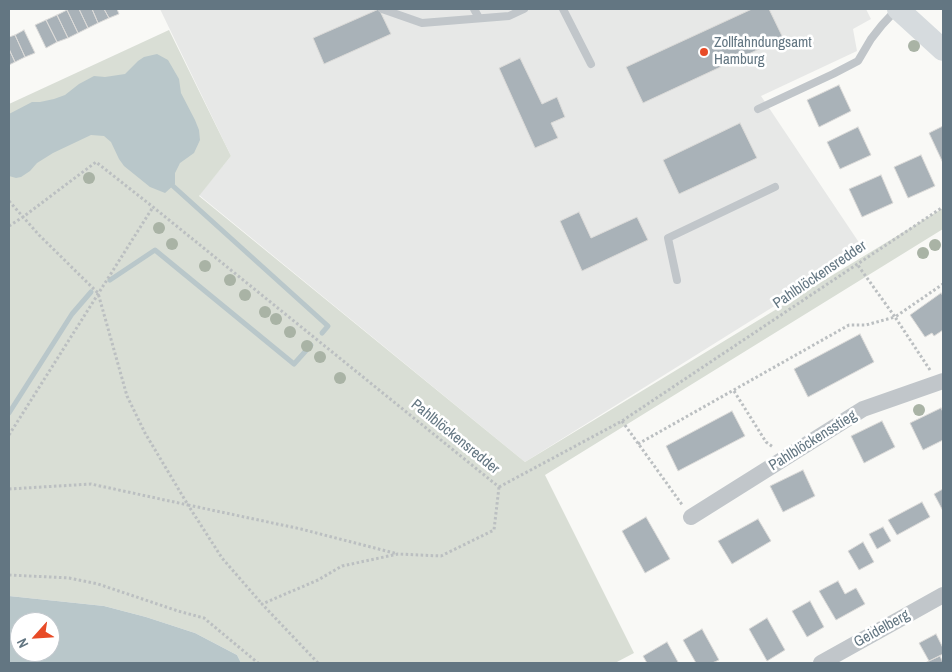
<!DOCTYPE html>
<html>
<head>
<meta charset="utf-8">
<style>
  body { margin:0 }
  #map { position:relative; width:952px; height:672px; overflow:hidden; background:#f9f9f6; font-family:"Archivo Narrow",sans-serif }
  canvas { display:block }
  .frame { position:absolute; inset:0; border:10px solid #637682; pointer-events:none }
  .north { position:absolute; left:10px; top:612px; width:50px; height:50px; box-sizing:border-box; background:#fff; border:1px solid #c1c8cd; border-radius:50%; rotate:244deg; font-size:14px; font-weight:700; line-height:20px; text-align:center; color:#637682 }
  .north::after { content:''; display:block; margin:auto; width:18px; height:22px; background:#e84b27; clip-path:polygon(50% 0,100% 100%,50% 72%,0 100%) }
</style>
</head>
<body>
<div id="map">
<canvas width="952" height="672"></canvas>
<div class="frame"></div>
<div class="north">N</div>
</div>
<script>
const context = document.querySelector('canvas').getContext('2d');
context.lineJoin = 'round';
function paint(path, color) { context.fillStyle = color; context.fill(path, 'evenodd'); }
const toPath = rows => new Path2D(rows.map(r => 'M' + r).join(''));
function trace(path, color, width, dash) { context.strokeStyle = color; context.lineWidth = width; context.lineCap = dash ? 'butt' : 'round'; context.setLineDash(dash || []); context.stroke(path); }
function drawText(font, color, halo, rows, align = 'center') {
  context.font = font + ' "Archivo Narrow",sans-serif'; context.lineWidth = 5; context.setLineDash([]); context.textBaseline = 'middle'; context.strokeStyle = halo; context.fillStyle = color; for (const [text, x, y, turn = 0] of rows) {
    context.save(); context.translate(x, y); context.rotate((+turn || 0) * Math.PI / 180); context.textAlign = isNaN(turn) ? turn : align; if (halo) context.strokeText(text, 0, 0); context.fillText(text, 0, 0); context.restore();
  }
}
const built = toPath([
  [160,9,866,9,871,19,853,29,857,51,761,96,864,250,525,462,199,195,231,156]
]);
const green = toPath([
  [169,30,231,156,199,196,525,462,943,208,943,229,545,475,634,653,615,663,241,663,237,655,195,633,146,617,104,606,9,596,9,104]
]);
const water = toPath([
  [157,54,168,60,179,79,181,93,195,120,199,130,200,140,194,153,180,163,175,173,175,184,165,193,150,187,124,166,119,159,111,142,104,136,91,135,53,153,37,163,30,171,21,177,16,178,9,176,9,114,32,102,40,102,54,99,65,95,79,84,94,76,105,77,125,74,138,61,144,57],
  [9,596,104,606,146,617,195,633,237,655,241,663,9,663],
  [20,622,50,622,50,652,20,652]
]);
const stream = toPath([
  [173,186,328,326,322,333],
  [110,280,155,250,294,364,311,345],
  [9,413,72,314,91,292]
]);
const building = toPath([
  [70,9,79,9,88,28,78,33,67,10,70,9],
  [79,9,92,9,98,23,88,28,79,9],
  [92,9,104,9,109,18,98,23,92,9],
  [104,9,117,9,119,14,109,18,104,9],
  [379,9,391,34,324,64,313,38,379,9],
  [752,9,769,9,783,38,643,103,626,67,752,9],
  [67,10,78,33,68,38,57,15,67,10],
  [57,15,68,38,57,42,46,20,57,15],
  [46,20,57,42,46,48,35,25,46,20],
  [24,30,35,53,25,57,15,35,24,30],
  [15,35,25,57,15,62,9,49,9,37,15,35],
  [9,49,15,62,9,65,9,49],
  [520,58,542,104,557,97,565,117,551,123,558,138,535,148,499,68,520,58],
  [839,85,851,111,819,127,807,100,839,85],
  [740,123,757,158,679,194,663,160,740,123],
  [943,126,943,163,929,133,943,126],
  [858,127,871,155,840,169,827,142,858,127],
  [921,155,935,186,908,198,894,167,921,155],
  [881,175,893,203,862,217,849,189,881,175],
  [579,212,591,238,637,217,648,240,582,271,560,221,579,212],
  [941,293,943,296,943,330,934,336,932,333,925,337,910,315,941,293],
  [860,334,874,362,808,397,794,369,860,334],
  [941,408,943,412,943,440,923,450,910,423,941,408],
  [732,411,745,436,678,471,666,446,732,411],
  [882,421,895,447,864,463,851,436,882,421],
  [803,470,815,496,783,512,770,486,803,470],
  [943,489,943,511,934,494,943,489],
  [922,502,930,517,897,535,888,520,922,502],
  [646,517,670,559,645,573,622,531,646,517],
  [758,519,771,541,732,564,718,541,758,519],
  [883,527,891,541,877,549,869,534,883,527],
  [863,542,874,562,859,570,848,551,863,542],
  [838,581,845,594,856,588,865,604,836,620,819,591,838,581],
  [810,601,824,627,807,637,792,611,810,601],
  [767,618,785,650,767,661,749,629,767,618],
  [702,629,719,660,712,663,696,663,683,640,702,629],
  [936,634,943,648,943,654,929,661,919,643,936,634],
  [667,642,678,662,676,663,647,663,643,656,667,642],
  [940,656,943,663,925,663,929,661,940,656]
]);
const path = toPath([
  [9,201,39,235,98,293,127,396,145,433,188,505,301,529,398,554],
  [9,226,23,217,96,162,153,207,499,487],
  [930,370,895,317,943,284],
  [734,391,766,442,773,447],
  [622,421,683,506],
  [9,435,153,207],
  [638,444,849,325,866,325,895,317,857,264],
  [499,487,622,421,943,207],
  [9,489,91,484,188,505,222,558,262,604],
  [9,575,69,578,98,584,178,611,204,618,258,663],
  [318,663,262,604,318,580,342,566,398,554,441,556,494,530,499,487]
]);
const service = toPath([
  [382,9,422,23,509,16,524,9],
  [474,9,479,18],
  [563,9,591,64],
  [758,109,833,74,858,61,871,39,882,25,896,10],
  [677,280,668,238,775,187]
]);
const minor = toPath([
  [691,517,863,409,943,381],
  [821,663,943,595]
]);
const secondary = toPath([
  [898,9,943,50]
]);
const trees = [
  [914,46],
  [89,178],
  [159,228],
  [172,244],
  [935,245],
  [923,253],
  [205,266],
  [230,280],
  [245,295],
  [265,312],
  [276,319],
  [290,332],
  [307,346],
  [320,357],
  [340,378],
  [919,410]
];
const markers = [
  [704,52,5,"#e84b27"]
];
const poiNames = [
  ["Zollfahndungsamt",714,43],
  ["Hamburg",714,60]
];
const streetNames = [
  ["Pahlblöckensredder",820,275,-34],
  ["Pahlblöckensredder",455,437,39],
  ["Pahlblöckensstieg",813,441,-32],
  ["Geidelberg",882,629,-29]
];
paint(built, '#e7e8e7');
paint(green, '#d9ded5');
paint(water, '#b9c7ca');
trace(stream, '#b9c7ca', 5);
paint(building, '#a9b2b8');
trace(building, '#dbdad8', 1);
trace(path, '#bbbfc1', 3, [2.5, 2.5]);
trace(service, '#c1c6ca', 8);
trace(minor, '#c1c6ca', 16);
trace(secondary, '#d6dbde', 22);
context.fillStyle = '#a9b3a5';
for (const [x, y] of trees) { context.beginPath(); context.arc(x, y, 6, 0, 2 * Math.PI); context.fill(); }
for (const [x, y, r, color] of markers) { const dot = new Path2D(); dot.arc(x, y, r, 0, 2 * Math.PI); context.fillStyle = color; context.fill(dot); trace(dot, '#fff', 2); }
drawText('15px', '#637682', '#fff', poiNames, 'left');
drawText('15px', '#637682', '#fff', streetNames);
</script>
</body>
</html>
